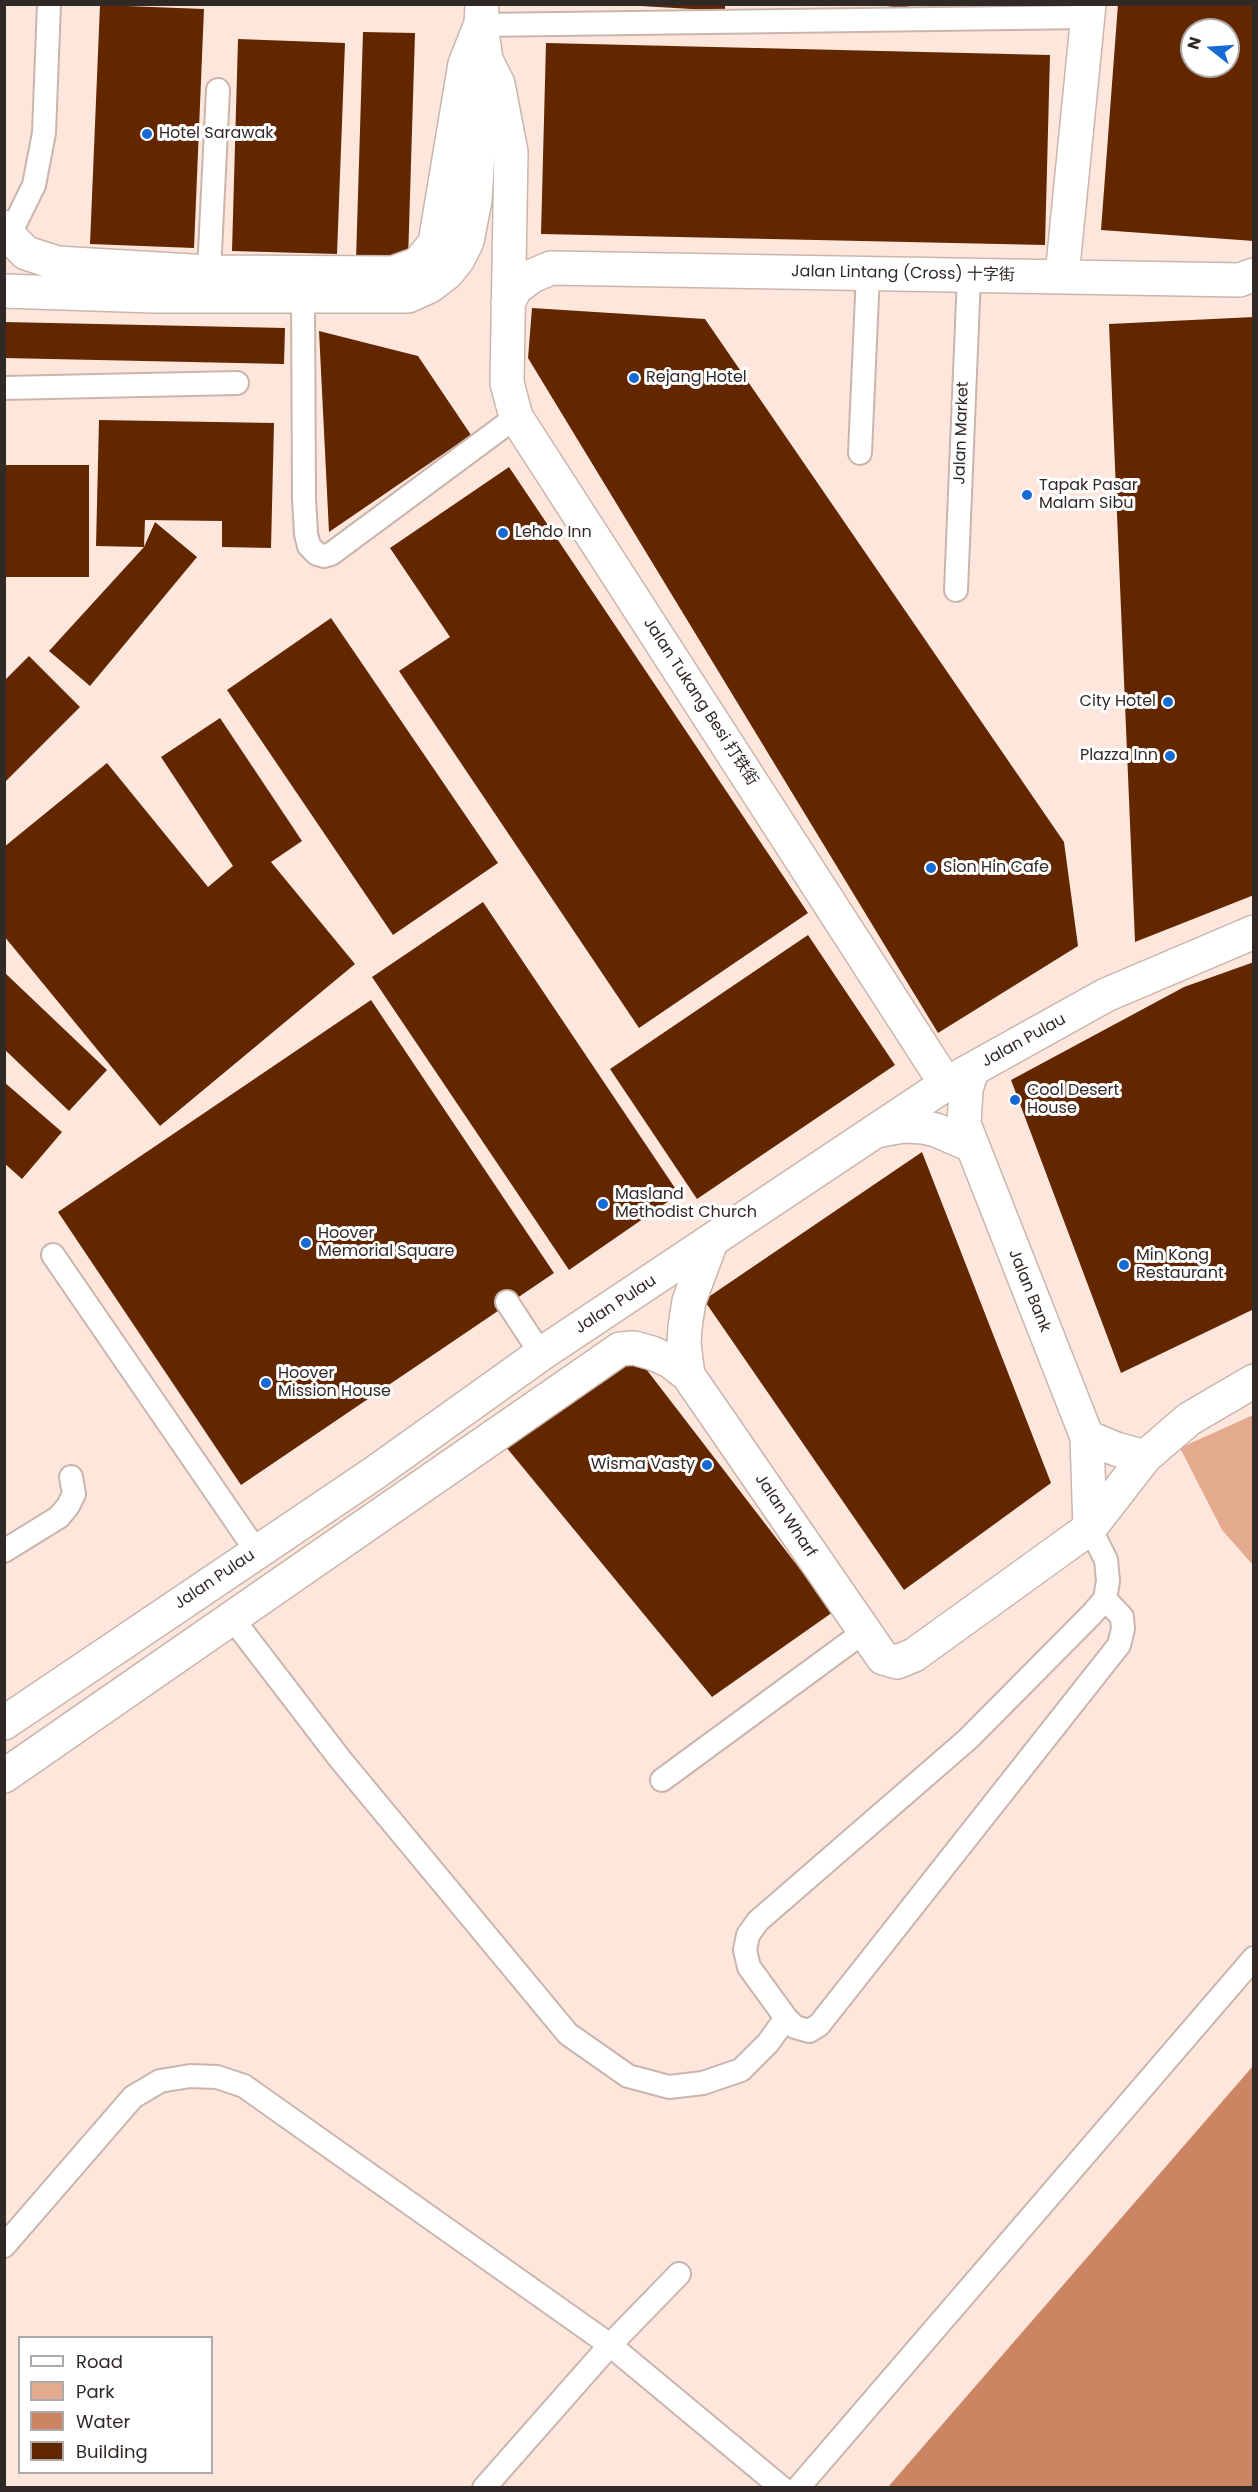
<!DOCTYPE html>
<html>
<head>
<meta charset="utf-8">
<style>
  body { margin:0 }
  #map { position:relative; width:1258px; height:2492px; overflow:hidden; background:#fde7dd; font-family:Poppins,sans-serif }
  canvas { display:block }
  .frame { position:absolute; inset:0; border:6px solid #302925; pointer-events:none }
  .legend { position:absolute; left:18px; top:2336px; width:195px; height:138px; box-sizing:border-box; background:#fff; border:2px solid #aca9a8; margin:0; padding:8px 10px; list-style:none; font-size:18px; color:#302925 }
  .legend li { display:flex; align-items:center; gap:12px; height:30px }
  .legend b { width:30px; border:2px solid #aca9a8 }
  .north { position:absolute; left:1180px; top:18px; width:60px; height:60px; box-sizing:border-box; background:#fff; border:2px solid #aca9a8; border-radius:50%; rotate:287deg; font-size:16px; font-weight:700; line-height:24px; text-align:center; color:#302925 }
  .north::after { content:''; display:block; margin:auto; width:21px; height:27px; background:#156ad4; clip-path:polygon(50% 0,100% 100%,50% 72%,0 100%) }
</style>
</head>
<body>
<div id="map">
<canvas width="1258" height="2492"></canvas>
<div class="frame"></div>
<ul class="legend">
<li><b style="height:8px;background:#fff"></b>Road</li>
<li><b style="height:16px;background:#e4aa8e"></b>Park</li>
<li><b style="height:16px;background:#cb8562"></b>Water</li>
<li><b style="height:16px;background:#632700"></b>Building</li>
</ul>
<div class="north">N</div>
</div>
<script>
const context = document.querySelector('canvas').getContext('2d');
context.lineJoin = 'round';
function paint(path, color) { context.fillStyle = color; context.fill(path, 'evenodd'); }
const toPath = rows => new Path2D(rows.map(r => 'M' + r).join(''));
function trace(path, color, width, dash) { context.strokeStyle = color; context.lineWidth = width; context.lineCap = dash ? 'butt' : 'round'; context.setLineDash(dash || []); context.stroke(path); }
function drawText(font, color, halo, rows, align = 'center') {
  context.font = font + ' Poppins,"Noto Sans SC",sans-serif'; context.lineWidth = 6; context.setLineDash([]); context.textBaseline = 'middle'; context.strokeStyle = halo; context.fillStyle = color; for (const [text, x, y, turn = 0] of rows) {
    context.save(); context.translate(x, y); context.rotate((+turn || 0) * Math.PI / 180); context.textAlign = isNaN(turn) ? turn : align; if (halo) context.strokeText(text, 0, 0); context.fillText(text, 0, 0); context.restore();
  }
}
const green = toPath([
  [1253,1415,1253,1565,1222,1530,1180,1448]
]);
const water = toPath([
  [1253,2066,1253,2487,888,2487]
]);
const building = toPath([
  [641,4,725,4,725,11,641,6],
  [872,4,909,4,908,9],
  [1118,4,1254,4,1254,241,1101,230],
  [1192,30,1228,30,1228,66,1192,66],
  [100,5,204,9,194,248,90,244],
  [363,32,415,33,408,261,356,260],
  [238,39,345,43,337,254,232,251],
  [546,43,1050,55,1045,245,541,234],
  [532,308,705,319,1064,842,1078,946,938,1033,528,358],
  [1254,317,1254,895,1135,942,1109,324],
  [4,322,285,328,284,364,4,358],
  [319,331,418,356,471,435,329,532],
  [99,420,274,423,271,548,222,547,222,521,145,520,144,547,96,546],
  [4,465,89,465,89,577,4,577],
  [509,467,808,913,639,1028,399,671,450,637,390,548],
  [155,522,197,557,90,686,49,651,144,547],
  [331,618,498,863,393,935,227,690],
  [29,656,80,707,4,783,4,681],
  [220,718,302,841,271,862,355,964,160,1126,4,936,4,847,107,763,208,887,233,866,161,757],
  [483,902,679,1194,569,1270,372,977],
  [808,935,895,1065,697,1199,610,1069],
  [1254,962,1254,1309,1121,1373,1011,1080,1184,987],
  [4,972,107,1070,69,1111,4,1049],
  [371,1000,554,1273,241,1485,58,1212],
  [4,1082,62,1132,22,1179,4,1163],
  [922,1152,1051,1483,904,1590,704,1300],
  [633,1352,833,1612,712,1697,506,1447]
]);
const lane = toPath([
  [481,25,1088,17],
  [9,236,34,185,44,133,49,4],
  [209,272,218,90],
  [303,296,304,498,306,534,309,546,317,554,324,556,331,554,516,417],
  [4,388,237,383],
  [860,453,868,273],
  [956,590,969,276],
  [53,1255,257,1552],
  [507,1302,541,1354],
  [4,1551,59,1517,68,1506,74,1494,71,1477],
  [232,1618,340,1759,568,2034,628,2076,669,2087,703,2083,741,2070,768,2043,786,2018,749,1967,745,1950,748,1935,758,1921,968,1739,1092,1614,1105,1599,1108,1581,1106,1560,1090,1528],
  [662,1780,865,1631],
  [786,2018,795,2027,809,2031,819,2025,1119,1645,1123,1629,1122,1617,1105,1599],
  [4,2246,133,2097,160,2081,190,2076,217,2077,244,2086,610,2345,782,2488],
  [484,2488,610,2345,679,2274],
  [798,2488,1254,1958]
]);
const street = toPath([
  [482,4,481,25,486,60,498,84,511,152,507,383,516,417,946,1084],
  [4,227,9,236,26,253,57,263,209,272,393,273,418,264,435,243,465,64,480,26],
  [1062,276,1089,4],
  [4,291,154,296,408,296,430,286,447,273,458,259,467,241,475,200,483,77],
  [508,303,515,289,532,276,551,268,1239,280,1254,275],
  [972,1070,966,1089,964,1124,1087,1437,1090,1528],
  [876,1131,903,1126,923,1127,936,1130,971,1145],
  [1087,1437,1116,1449,1145,1457]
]);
const secondary = toPath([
  [688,1375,684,1344,685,1327,689,1301,711,1242],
  [4,1723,373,1474,541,1354,946,1084,1106,995,1254,932],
  [4,1776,620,1349,634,1348,652,1353,670,1361,688,1375,883,1658,897,1662,914,1655,1090,1528,1145,1457,1189,1419,1254,1381]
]);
const markers = [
  [147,134,6,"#156ad4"],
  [634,378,6,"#156ad4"],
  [1027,495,6,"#156ad4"],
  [503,533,6,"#156ad4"],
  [1168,702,6,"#156ad4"],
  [1170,756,6,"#156ad4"],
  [931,868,6,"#156ad4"],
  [1015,1100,6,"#156ad4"],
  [603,1204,6,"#156ad4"],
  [306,1243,6,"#156ad4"],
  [1124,1265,6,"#156ad4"],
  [266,1383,6,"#156ad4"],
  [707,1465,6,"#156ad4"]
];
const poiNames = [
  ["Hotel Sarawak",159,134],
  ["Rejang Hotel",646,378],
  ["Tapak Pasar",1039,486],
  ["Malam Sibu",1039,504],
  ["Lehdo Inn",515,533],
  ["City Hotel",1156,702,"right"],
  ["Plazza Inn",1158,756,"right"],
  ["Sion Hin Cafe",943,868],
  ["Cool Desert",1027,1091],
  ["House",1027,1109],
  ["Masland",615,1195],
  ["Methodist Church",615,1213],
  ["Hoover",318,1234],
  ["Memorial Square",318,1252],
  ["Min Kong",1136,1256],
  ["Restaurant",1136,1274],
  ["Hoover",278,1374],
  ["Mission House",278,1392],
  ["Wisma Vasty",695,1465,"right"]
];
const streetNames = [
  ["Jalan Lintang (Cross) 十字街",903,274,1],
  ["Jalan Market",962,433,-88],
  ["Jalan Tukang Besi 打铁街",700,702,57],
  ["Jalan Pulau",1024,1041,-29],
  ["Jalan Bank",1029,1291,68],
  ["Jalan Pulau",616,1305,-33],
  ["Jalan Wharf",785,1516,56],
  ["Jalan Pulau",215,1580,-34]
];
paint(green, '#e4aa8e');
paint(water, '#cb8562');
paint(building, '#632700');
trace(lane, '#c9b5ab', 26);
trace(street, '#c9b5ab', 36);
trace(secondary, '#c9b5ab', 36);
trace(lane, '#fff', 22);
trace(street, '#fff', 33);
trace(secondary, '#fff', 33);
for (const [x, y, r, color] of markers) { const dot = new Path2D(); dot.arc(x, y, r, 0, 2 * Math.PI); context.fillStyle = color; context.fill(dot); trace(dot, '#fff', 2); }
drawText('16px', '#302925', '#fff', poiNames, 'left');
drawText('16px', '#302925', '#fff', streetNames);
</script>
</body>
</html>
